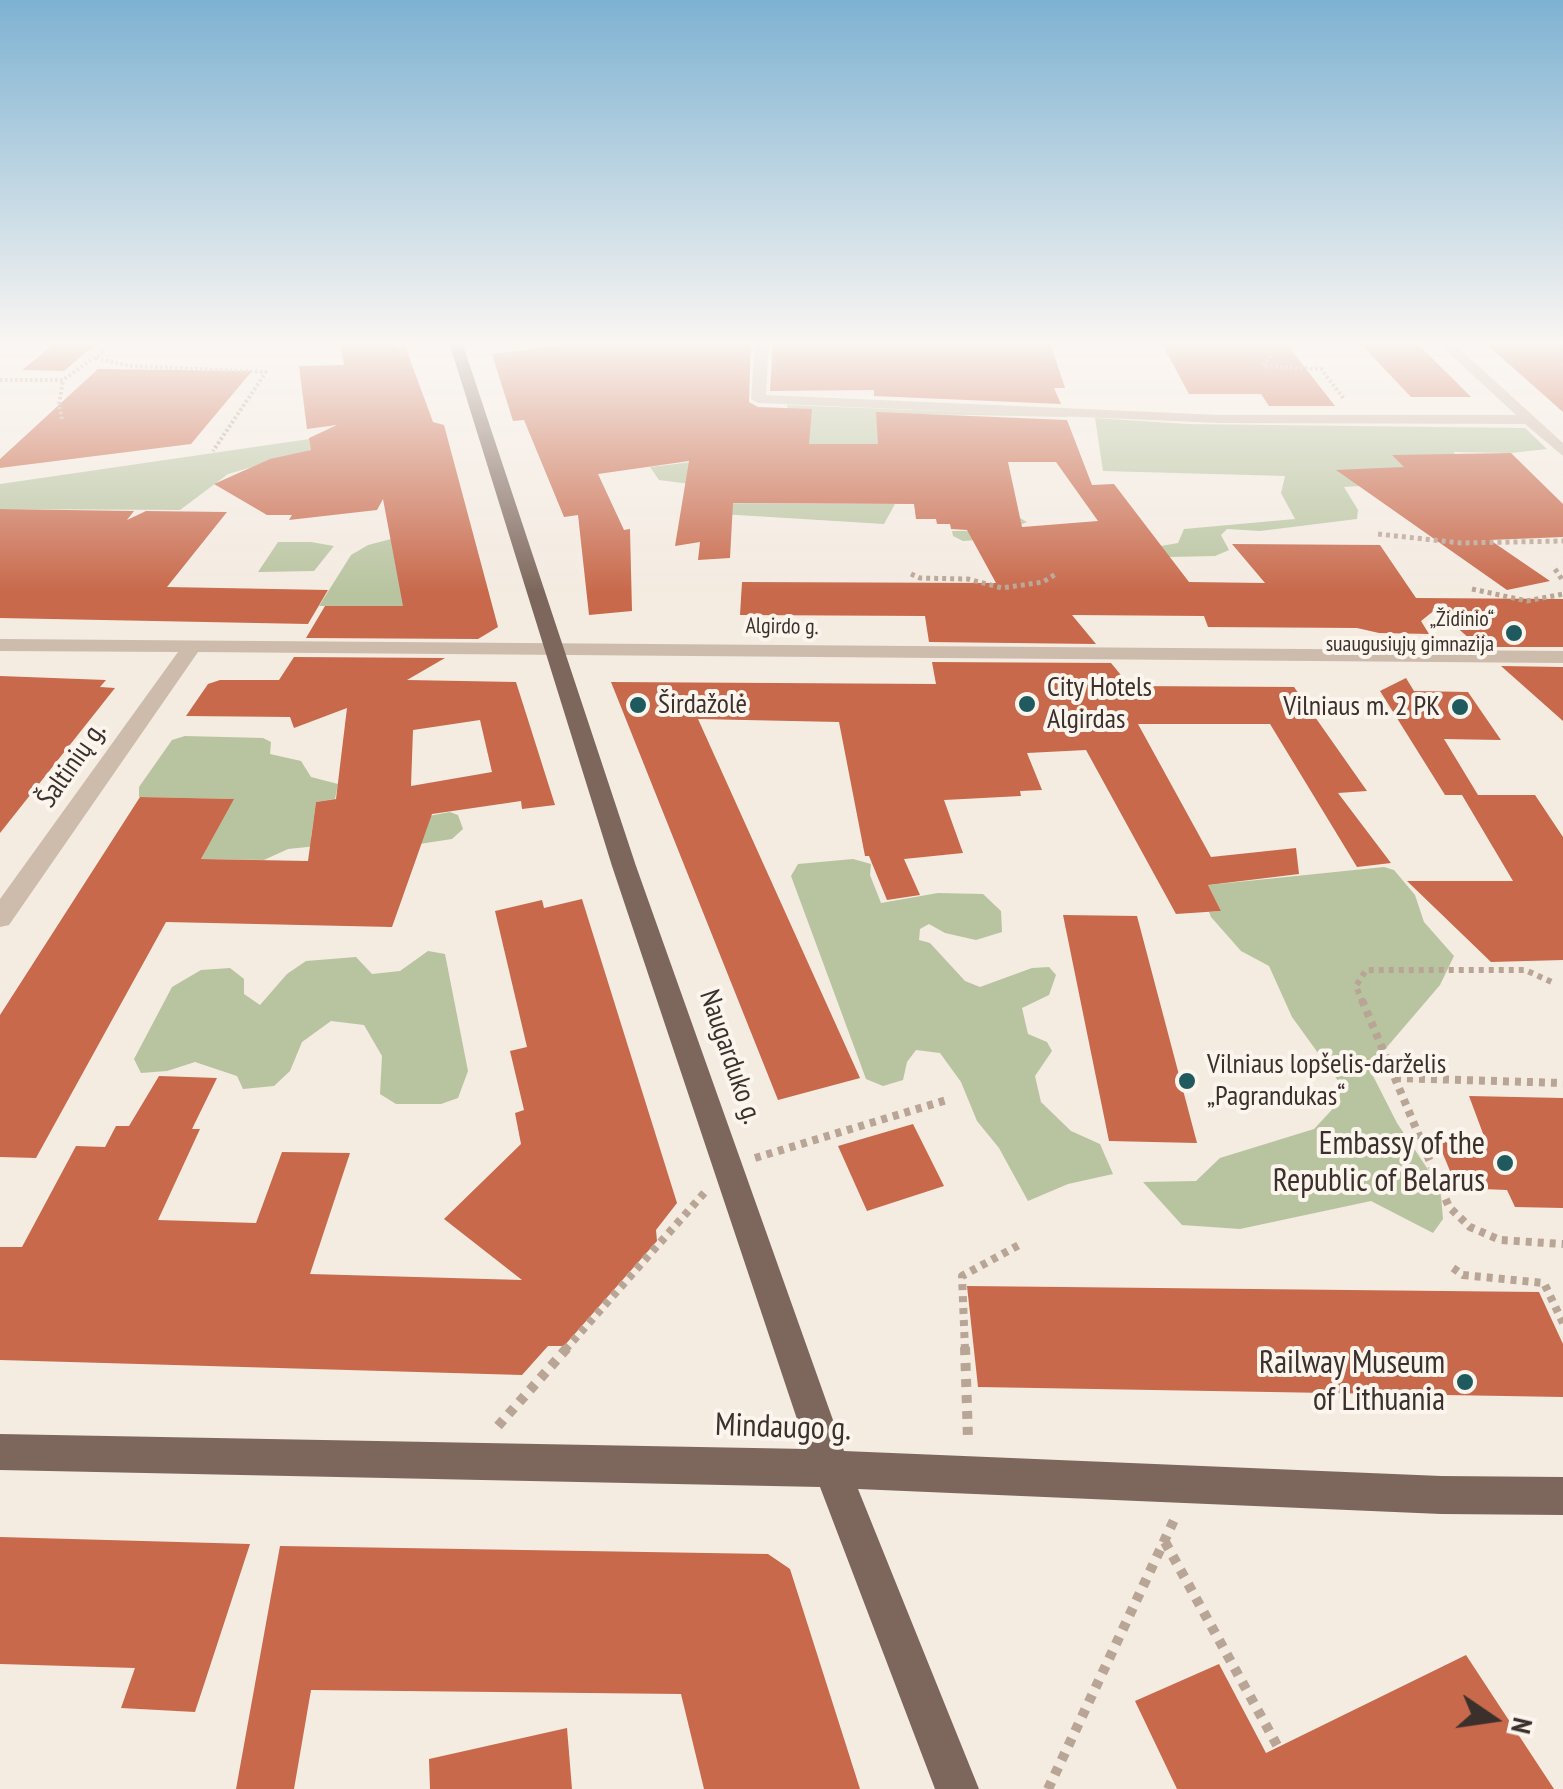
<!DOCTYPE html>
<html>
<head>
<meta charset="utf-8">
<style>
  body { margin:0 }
  #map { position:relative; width:1563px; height:1789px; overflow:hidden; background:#f4ebe1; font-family:"PT Sans Narrow",sans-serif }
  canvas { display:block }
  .north { position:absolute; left:1443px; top:1669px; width:100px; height:100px; -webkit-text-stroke:8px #fbf5ee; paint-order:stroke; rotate:103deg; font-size:28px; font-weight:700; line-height:40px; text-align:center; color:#3b302b }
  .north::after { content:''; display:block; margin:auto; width:35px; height:45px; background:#3b302b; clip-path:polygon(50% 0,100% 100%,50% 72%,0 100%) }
</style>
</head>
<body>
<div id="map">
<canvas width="1563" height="1789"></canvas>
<div class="north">N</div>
</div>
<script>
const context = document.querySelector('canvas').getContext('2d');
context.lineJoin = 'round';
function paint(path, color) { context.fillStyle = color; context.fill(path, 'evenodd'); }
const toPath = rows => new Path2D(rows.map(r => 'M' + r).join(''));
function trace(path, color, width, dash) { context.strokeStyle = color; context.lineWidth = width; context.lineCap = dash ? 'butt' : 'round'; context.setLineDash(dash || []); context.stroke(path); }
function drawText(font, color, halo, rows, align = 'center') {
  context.font = font + ' "PT Sans Narrow",sans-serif'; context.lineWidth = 8; context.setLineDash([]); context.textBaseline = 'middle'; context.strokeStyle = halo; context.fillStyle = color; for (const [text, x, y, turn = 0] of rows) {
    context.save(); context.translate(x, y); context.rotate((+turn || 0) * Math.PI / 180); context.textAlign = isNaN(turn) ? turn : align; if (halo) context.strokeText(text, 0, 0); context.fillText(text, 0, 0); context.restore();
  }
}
const green = toPath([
  [787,405,1066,416,1068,417,919,414,923,445,811,444,690,484,659,480,650,467,692,462,789,423],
  [1095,418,1188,424,1525,428,1547,449,1511,453,1454,452,1457,461,1377,485,1344,487,1358,510,1357,519,1260,531,1227,529,1221,535,1229,550,1215,556,1123,558,994,539,963,541,953,536,952,531,974,531,1013,514,1027,522,1011,529,1161,546,1178,543,1184,529,1295,519,1281,493,1285,476,1103,471],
  [330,436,311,450,228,474,180,510,0,509,0,484],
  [687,503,895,504,884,524,688,512],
  [391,539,439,607,319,606,351,555,368,545],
  [278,542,311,542,334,546,314,571,258,572],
  [185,736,263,738,271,742,270,754,301,761,311,777,338,784,335,799,316,802,311,838,450,812,458,815,463,829,452,839,406,846,327,845,288,849,264,860,201,859,233,799,139,797,139,787,172,740],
  [853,859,871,864,870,875,881,903,938,893,983,894,1001,911,1002,932,976,940,945,933,929,924,920,929,919,940,930,943,965,981,980,987,1032,968,1049,967,1056,975,1049,995,1022,1008,1028,1034,1047,1042,1052,1051,1035,1076,1041,1102,1071,1131,1100,1144,1113,1174,1068,1184,1028,1201,999,1148,977,1121,961,1082,940,1053,916,1050,907,1062,903,1080,883,1086,866,1079,791,876,798,864],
  [1384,867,1394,870,1415,895,1424,922,1454,956,1440,985,1369,1068,1397,1123,1429,1171,1441,1196,1443,1219,1433,1233,1371,1201,1240,1229,1182,1225,1143,1182,1196,1181,1220,1158,1314,1129,1340,1101,1339,1082,1292,1017,1269,966,1241,951,1211,917,1209,912,1221,911,1208,885],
  [428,951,445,954,468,1071,458,1098,441,1104,396,1104,380,1094,382,1056,364,1025,331,1021,302,1042,290,1071,274,1086,243,1089,237,1076,195,1062,167,1071,141,1073,134,1059,172,987,201,970,230,968,244,979,244,994,260,1005,287,974,306,961,356,957,372,974,400,971]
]);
const building = toPath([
  [57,342,98,342,64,371,22,370],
  [340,342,395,342,396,347,405,346,433,422,444,425,498,627,478,639,306,638,325,606,403,606,383,499,377,510,289,520,292,515,267,515,214,484,270,459,311,450,309,438,337,425,307,429,299,366,344,365],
  [562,342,751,342,749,402,758,407,812,409,809,444,878,444,876,412,1067,420,1092,485,1114,484,1189,582,1265,583,1232,544,1380,545,1416,598,1563,599,1563,647,1479,647,1436,609,1421,621,1429,634,1379,633,1357,628,1208,627,1204,616,1072,615,1096,644,929,642,925,616,740,615,742,582,996,583,967,530,951,529,950,524,937,524,936,519,916,519,914,504,733,503,730,558,698,560,700,542,675,546,689,461,598,474,624,530,630,529,632,611,589,615,578,515,564,517,524,420,513,421,492,354,563,345],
  [1008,462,1056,462,1098,521,1022,527],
  [773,342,1050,342,1065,388,1054,388,1061,404,874,396,874,390,770,391],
  [1161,342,1285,342,1335,406,1269,406,1261,394,1189,394],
  [1359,342,1416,342,1471,397,1411,397],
  [1484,342,1563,342,1563,412],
  [98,369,252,371,191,444,0,468,0,459],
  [1511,453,1563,504,1563,537,1490,540,1550,581,1507,590,1336,470,1404,467,1392,455],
  [0,509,134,511,127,520,146,511,227,512,167,587,328,590,308,624,0,618],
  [294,657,445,658,407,680,516,682,555,805,522,809,521,801,432,814,392,927,166,922,36,1158,0,1157,0,1015,140,797,234,799,201,859,308,861,316,802,336,799,347,708,294,728,290,717,186,716,208,684,220,680,279,680],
  [480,720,492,772,411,786,413,730],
  [932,662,1111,663,1130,686,1294,687,1367,791,1338,793,1391,863,1357,867,1270,724,1138,724,1211,857,1296,848,1299,874,1208,885,1221,911,1176,914,1086,750,1027,753,1042,790,1020,791,1021,796,944,800,963,853,904,859,920,895,887,900,869,856,865,856,839,722,698,719,860,1078,778,1100,611,682,936,684],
  [1501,666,1563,667,1563,721],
  [0,676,106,680,100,687,115,688,0,833],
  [1406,678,1414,691,1468,692,1501,740,1444,739,1478,795,1535,795,1563,837,1563,960,1491,962,1407,881,1513,881,1462,795,1445,795,1380,691],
  [582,899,677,1203,656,1230,657,1241,564,1346,548,1346,522,1375,0,1360,0,1247,22,1247,76,1146,105,1147,116,1126,129,1126,159,1076,217,1078,192,1129,200,1129,158,1220,256,1223,282,1152,350,1153,310,1274,522,1280,444,1219,521,1144,515,1113,524,1110,510,1051,527,1047,495,911,542,900,544,908],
  [1063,915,1137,916,1197,1143,1109,1141],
  [1469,1096,1563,1098,1563,1208,1515,1207,1507,1190,1457,1188,1436,1137,1485,1139],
  [913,1124,944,1186,867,1211,838,1146],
  [967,1286,1539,1292,1563,1344,1563,1397,978,1387],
  [0,1537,250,1544,195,1712,121,1708,135,1668,0,1664],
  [280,1546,768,1554,790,1569,860,1789,704,1789,681,1694,311,1690,294,1789,236,1789],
  [1466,1655,1554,1789,1177,1789,1135,1701,1219,1664,1266,1753],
  [567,1728,572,1789,430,1789,429,1759]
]);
const pathFar4 = toPath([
  [1271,356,1263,366,1321,369,1344,399],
  [96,358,130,366,266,372,213,451],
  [0,380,63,380,116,342],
  [62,419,59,405,63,380]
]);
const pathFar3 = toPath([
  [1378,534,1461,543,1563,541],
  [1555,569,1563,581],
  [911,574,920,578,968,579,1002,588,1043,582,1056,574],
  [1472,589,1527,601,1563,594]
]);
const pathFar2 = toPath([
  [1363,1003,1356,986,1366,970,1525,970,1554,983]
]);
const pathFar1 = toPath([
  [1362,1000,1449,1207,1470,1227,1500,1240,1563,1244],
  [1395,1078,1563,1083],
  [755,1158,950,1099],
  [1453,1268,1463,1275,1544,1283,1563,1323],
  [565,1350,705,1192],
  [965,1350,962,1276,1019,1245]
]);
const path = toPath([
  [965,1347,968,1439],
  [498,1426,568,1347],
  [1165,1542,1278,1747],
  [1048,1789,1175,1518]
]);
const minor = toPath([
  [755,342,769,342,766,395,1220,415,1516,415,1437,342,1452,342,1563,443,1563,456,1525,424,1220,423,758,403,751,399,755,342],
  [0,639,1563,651,1563,663,198,652,9,925,0,927,0,899,178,652,0,651,0,639]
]);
const major = toPath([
  [449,342,462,342,636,866,844,1451,1441,1476,1563,1477,1563,1515,1441,1514,858,1489,979,1789,935,1789,820,1487,0,1470,0,1434,807,1449,612,866,449,342]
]);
const markers = [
  [1514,633,10,"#1f5a5e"],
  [1027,704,10,"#1f5a5e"],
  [638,705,10,"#1f5a5e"],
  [1460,707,10,"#1f5a5e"],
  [1187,1081,10,"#1f5a5e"],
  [1505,1163,10,"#1f5a5e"],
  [1465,1382,10,"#1f5a5e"]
];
const farPoinames = [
  ["„Židinio“",1494,620],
  ["suaugusiųjų gimnazija",1494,645]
];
const farStreetnames = [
  ["Algirdo g.",782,627,1]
];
const poiNames = [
  ["City Hotels",1047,688],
  ["Algirdas",1047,720],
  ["Širdažolė",658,705],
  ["Vilniaus m. 2 PK",1440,707,"right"],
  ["Vilniaus lopšelis-darželis",1207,1065],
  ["„Pagrandukas“",1207,1097]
];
const streetNames = [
  ["Šaltinių g.",72,765,-55],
  ["Naugarduko g.",730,1057,71]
];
const nearPoinames = [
  ["Embassy of the",1485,1145],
  ["Republic of Belarus",1485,1182],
  ["Railway Museum",1445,1364],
  ["of Lithuania",1445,1401]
];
const nearStreetnames = [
  ["Mindaugo g.",783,1428,2]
];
paint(green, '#b8c4a0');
paint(building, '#c8694b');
trace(pathFar4, '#b9a596', 4, [2.5, 2.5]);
trace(pathFar3, '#b9a596', 5, [4, 4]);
trace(pathFar2, '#b9a596', 6, [5, 5]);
trace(pathFar1, '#b9a596', 8, [6, 6]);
trace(path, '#b9a596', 10, [8, 8]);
paint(minor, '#cdbbac');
paint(major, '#7d675c');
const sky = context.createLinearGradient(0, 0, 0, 592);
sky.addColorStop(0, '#7eb2d2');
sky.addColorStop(0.58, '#faf6f2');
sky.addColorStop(1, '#faf6f200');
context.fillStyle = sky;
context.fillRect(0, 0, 1563, 592);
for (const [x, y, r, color] of markers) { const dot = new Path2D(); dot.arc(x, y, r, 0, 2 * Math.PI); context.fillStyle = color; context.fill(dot); trace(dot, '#fbf5ee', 4); }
drawText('22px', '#3b302b', '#fbf5ee', farPoinames, 'right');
drawText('22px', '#3b302b', '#fbf5ee', farStreetnames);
drawText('28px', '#3b302b', '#fbf5ee', poiNames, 'left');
drawText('28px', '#3b302b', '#fbf5ee', streetNames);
drawText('32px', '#3b302b', '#fbf5ee', nearPoinames, 'right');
drawText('32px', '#3b302b', '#fbf5ee', nearStreetnames);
</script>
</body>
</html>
